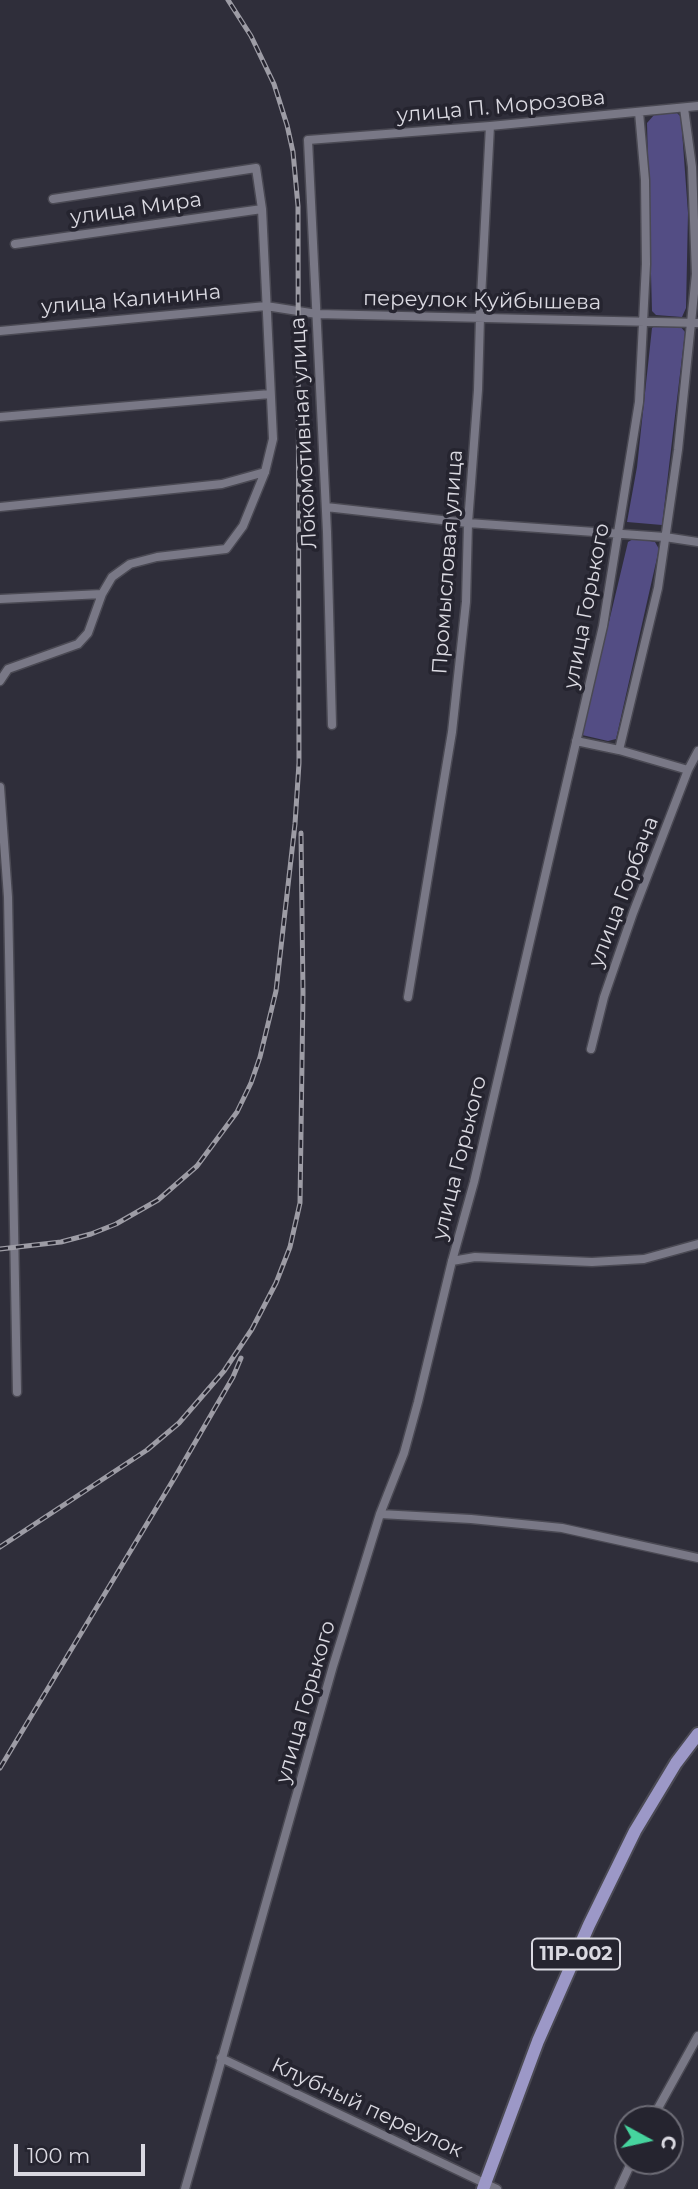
<!DOCTYPE html>
<html>
<head>
<meta charset="utf-8">
<style>
  body { margin:0 }
  #map { position:relative; width:698px; height:2189px; overflow:hidden; background:#2f2e3a; font-family:Montserrat,sans-serif }
  canvas { display:block }
  .north { position:absolute; left:614px; top:2105px; width:70px; height:70px; box-sizing:border-box; background:#25242f; border:2px solid #6d6c76; border-radius:50%; rotate:98deg; font-size:19px; font-weight:700; line-height:28px; text-align:center; color:#dad9e1 }
  .north::after { content:''; display:block; margin:auto; width:24px; height:32px; background:#46d49e; clip-path:polygon(50% 0,100% 100%,50% 72%,0 100%) }
  .scale { position:absolute; left:14px; top:2144px; width:131px; height:32px; box-sizing:border-box; border:4px solid #dad9e1; border-top:0; padding-left:9px; font-size:21px; line-height:24px; white-space:nowrap; color:#dad9e1; -webkit-text-stroke:5px #25242f; paint-order:stroke }
</style>
</head>
<body>
<div id="map">
<canvas width="698" height="2189"></canvas>
<div class="north">С</div>
<div class="scale">100 m</div>
</div>
<script>
const context = document.querySelector('canvas').getContext('2d');
context.lineJoin = 'round';
function paint(path, color) { context.fillStyle = color; context.fill(path, 'evenodd'); }
const toPath = rows => new Path2D(rows.map(r => 'M' + r).join(''));
function trace(path, color, width, dash) { context.strokeStyle = color; context.lineWidth = width; context.lineCap = dash ? 'butt' : 'round'; context.setLineDash(dash || []); context.stroke(path); }
function drawText(font, color, halo, rows, align = 'center') {
  context.font = font + ' Montserrat,sans-serif'; context.lineWidth = 7; context.setLineDash([]); context.textBaseline = 'middle'; context.strokeStyle = halo; context.fillStyle = color; for (const [text, x, y, turn = 0] of rows) {
    context.save(); context.translate(x, y); context.rotate((+turn || 0) * Math.PI / 180); context.textAlign = isNaN(turn) ? turn : align; if (halo) context.strokeText(text, 0, 0); context.fillText(text, 0, 0); context.restore();
  }
}
const green = toPath([
  [677,113,681,117,688,213,686,308,682,317,656,315,652,311,647,123,654,115],
  [656,325,680,326,685,332,662,525,627,522,637,467,652,328],
  [635,538,655,542,659,549,616,739,608,741,582,735,628,542]
]);
const minor = toPath([
  [15,244,262,209],
  [0,331,266,306,317,314,698,323],
  [0,417,270,394],
  [0,507,222,484,265,472],
  [326,507,468,523,665,537,698,542],
  [0,599,102,594,112,577,130,564,157,557,226,549,243,526,265,472,273,439,262,209,256,168,53,199],
  [0,681,8,669,78,644,88,633,102,594],
  [332,725,327,532,308,140,490,126,698,106],
  [576,741,619,750,688,770],
  [619,750,658,588,678,450,696,274,692,167,684,108],
  [0,787,8,897,17,1392],
  [408,997,452,732,466,602,468,523,478,390,480,317,490,126],
  [591,1049,604,997,633,913,688,770,698,751],
  [452,1261,475,1257,592,1262,644,1259,698,1244],
  [380,1514,471,1519,562,1528,698,1558],
  [221,2058,497,2189],
  [652,2119,698,2036],
  [185,2189,333,1666,380,1514,404,1453,418,1402,452,1261,474,1182,603,626,639,402,646,264,645,180,639,112],
  [619,2189,632,2161]
]);
const primary = toPath([
  [483,2189,538,2041,589,1925,635,1831,676,1763,698,1734]
]);
const rail = toPath([
  [0,1249,61,1242,91,1234,116,1224,158,1200,197,1166,237,1112,251,1083,260,1057,276,991,295,824,299,763,298,206,293,152,287,125,274,84,251,36,228,0],
  [0,1547,147,1450,179,1423,224,1371,252,1329,276,1283,290,1247,300,1203,303,993,301,833],
  [0,1768,175,1477,233,1377,241,1358]
]);
const shields = [
  [576,1954,88]
];
const shieldNames = [
  ["11Р-002",576,1954]
];
const streetNames = [
  ["улица П. Морозова",501,107,-5],
  ["улица Мира",136,209,-8],
  ["улица Калинина",131,300,-5],
  ["переулок Куйбышева",482,301,1],
  ["Локомотивная улица",304,433,-93],
  ["Промысловая улица",448,562,-86],
  ["улица Горького",587,606,-79],
  ["улица Горбача",624,892,-69],
  ["улица Горького",460,1158,-76],
  ["улица Горького",306,1702,-74],
  ["Клубный переулок",367,2108,25]
];
paint(green, '#534d84');
trace(minor, '#4a4953', 11);
trace(primary, '#4a4953', 16);
trace(minor, '#797886', 8);
trace(primary, '#9c98c7', 12);
trace(rail, '#9d9ca5', 5);
trace(rail, '#25242f', 2.5, [8]);
for (const [x, y, w] of shields) { const box = new Path2D(); box.roundRect(x - w / 2, y - 15.5, w, 31, 5); context.fillStyle = '#25242f'; context.fill(box); trace(box, '#dad9e1', 2); }
drawText('bold 19px', '#dad9e1', null, shieldNames);
drawText('21px', '#dad9e1', '#25242f', streetNames);
</script>
</body>
</html>
